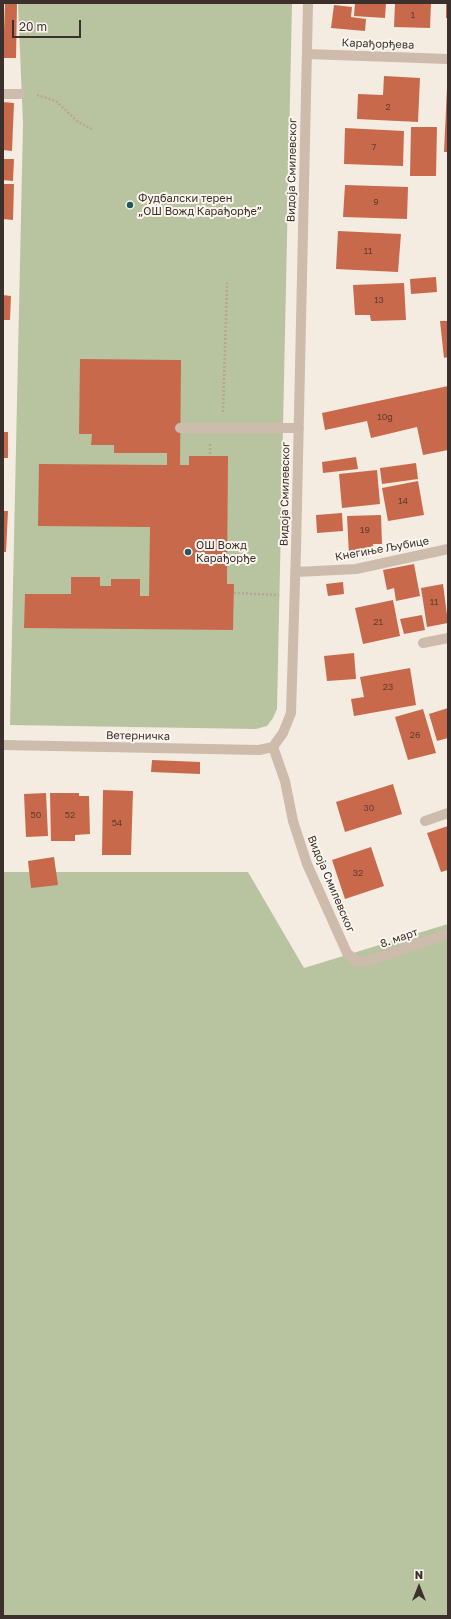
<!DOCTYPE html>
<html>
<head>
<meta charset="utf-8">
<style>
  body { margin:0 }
  #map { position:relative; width:451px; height:1619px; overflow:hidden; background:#f4ebe1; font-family:"Golos Text",sans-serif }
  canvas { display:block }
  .frame { position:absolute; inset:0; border:4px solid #3b302b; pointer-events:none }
  .north { position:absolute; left:399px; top:1567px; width:40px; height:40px; -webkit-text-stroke:3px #fbf5ee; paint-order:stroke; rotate:0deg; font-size:11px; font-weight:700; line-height:16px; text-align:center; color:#3b302b }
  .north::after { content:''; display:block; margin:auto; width:14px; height:18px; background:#3b302b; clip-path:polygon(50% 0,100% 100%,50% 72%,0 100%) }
  .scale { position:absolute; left:12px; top:20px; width:69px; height:18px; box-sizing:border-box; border:2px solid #3b302b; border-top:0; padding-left:5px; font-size:12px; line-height:14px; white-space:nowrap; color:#3b302b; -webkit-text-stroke:3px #fbf5ee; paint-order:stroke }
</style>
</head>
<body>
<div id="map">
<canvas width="451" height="1619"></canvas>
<div class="frame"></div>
<div class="north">N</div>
<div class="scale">20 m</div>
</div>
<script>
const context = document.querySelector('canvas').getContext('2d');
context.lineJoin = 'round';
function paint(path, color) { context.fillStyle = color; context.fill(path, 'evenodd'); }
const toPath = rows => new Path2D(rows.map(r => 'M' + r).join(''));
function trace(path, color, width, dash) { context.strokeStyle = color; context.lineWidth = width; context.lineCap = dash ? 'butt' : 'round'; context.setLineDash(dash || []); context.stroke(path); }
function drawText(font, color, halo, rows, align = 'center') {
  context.font = font + ' "Golos Text",sans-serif'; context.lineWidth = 4; context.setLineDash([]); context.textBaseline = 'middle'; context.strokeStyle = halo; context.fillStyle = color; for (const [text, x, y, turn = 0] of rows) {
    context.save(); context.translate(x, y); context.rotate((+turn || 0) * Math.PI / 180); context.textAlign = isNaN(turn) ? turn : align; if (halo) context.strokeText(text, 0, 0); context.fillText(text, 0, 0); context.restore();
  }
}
const green = toPath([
  [18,3,292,3,277,709,273,718,267,726,256,729,10,725,23,124],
  [3,872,248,872,304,968,448,924,448,1616,3,1616]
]);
const building = toPath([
  [5,3,17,3,16,58,3,58],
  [355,3,386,3,385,18,354,16],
  [395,3,431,3,430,28,394,27],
  [446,3,448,3,448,18,446,18],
  [334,5,352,7,351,17,366,19,365,31,331,28],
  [384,76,420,78,418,122,357,119,358,94,383,95],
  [447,88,448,88,448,152,444,152],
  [3,102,14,103,12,151,3,150],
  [411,127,437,127,436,176,410,176],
  [345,128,404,131,403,166,344,164],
  [3,159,14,159,13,181,3,180],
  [3,184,14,184,13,220,3,219],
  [345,185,408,187,407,219,343,217],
  [338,231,401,234,398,272,336,269],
  [436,277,437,292,411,294,410,279],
  [404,283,406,320,371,321,370,315,355,315,353,285],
  [3,295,11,296,10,320,3,320],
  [440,321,448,321,448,357,444,358],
  [80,359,181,360,180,465,189,465,189,456,228,456,227,584,234,584,233,630,24,628,25,594,71,594,71,577,100,577,100,586,111,586,111,579,140,579,140,596,149,596,150,527,38,526,39,464,167,465,167,453,114,453,114,445,91,445,92,434,79,434],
  [448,386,448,450,423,455,417,427,371,438,367,421,325,430,322,413],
  [3,432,8,432,8,458,3,458],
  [356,457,358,469,323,473,322,462],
  [416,463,418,479,382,484,380,468],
  [377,470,380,504,342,508,339,474],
  [418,481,424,515,388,521,382,488],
  [3,511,8,511,6,552,3,552],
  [342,513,343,531,317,533,316,515],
  [381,515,382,544,373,544,374,554,349,555,347,516],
  [414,564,420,596,396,601,394,588,387,590,383,570],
  [343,582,344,594,328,596,326,584],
  [443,584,448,623,427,627,421,588],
  [393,600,400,636,363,644,355,608],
  [422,615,425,630,404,634,400,619],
  [354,653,356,679,327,681,324,656],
  [410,668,416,705,354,716,351,699,364,697,360,677],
  [448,708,448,738,437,741,429,714],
  [423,709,436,753,408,760,395,717],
  [152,760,200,762,200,774,151,772],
  [393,784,402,814,345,832,336,802],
  [103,790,133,791,131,855,102,855],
  [46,793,48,836,26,837,24,794],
  [50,793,79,793,79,796,89,796,90,834,75,835,75,841,51,841],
  [448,826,448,870,441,872,427,833],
  [371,847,384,886,345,899,332,860],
  [54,857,58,885,31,888,28,861]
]);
const path = toPath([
  [37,95,56,101,78,122,92,129],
  [223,412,227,283],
  [210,444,210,456],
  [234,593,279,595]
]);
const street = toPath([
  [307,54,448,59],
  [3,94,20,94],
  [180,428,299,428],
  [296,572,356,569,448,549],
  [423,643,448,638],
  [3,745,259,750,273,747],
  [273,747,283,733,291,713,296,550,308,3],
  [273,747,285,781,293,821,307,864,347,953,357,962,371,960,448,934],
  [425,821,448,813]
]);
const markers = [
  [130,205,4,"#1f5a5e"],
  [188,552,4,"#1f5a5e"]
];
const numberNames = [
  ["1",413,15],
  ["2",388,107],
  ["7",374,147],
  ["9",376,202],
  ["11",368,251],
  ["13",379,300],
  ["10g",385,417],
  ["14",403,501],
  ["19",365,530],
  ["11",434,602],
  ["21",378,622],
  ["23",388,687],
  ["26",415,735],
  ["30",369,808],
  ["50",36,815],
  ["52",70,815],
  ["54",117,823],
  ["32",358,873]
];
const streetNames = [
  ["Карађорђева",378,44,2],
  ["Видоја Смилевског",292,170,-89],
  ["Видоја Смилевског",285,494,-89],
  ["Кнегиње Љубице",382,549,-10],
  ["Ветерничка",138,736,1],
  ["Видоја Смилевског",331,884,67],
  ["8. март",399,938,-19]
];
const poiNames = [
  ["Фудбалски терен",138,199],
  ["„ОШ Вожд Карађорђе”",138,212],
  ["ОШ Вожд",196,546],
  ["Карађорђе",196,559]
];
paint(green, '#b8c4a0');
paint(building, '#c8694b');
trace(path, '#b9a596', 2.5, [2, 2]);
trace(street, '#cdbbac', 10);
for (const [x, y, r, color] of markers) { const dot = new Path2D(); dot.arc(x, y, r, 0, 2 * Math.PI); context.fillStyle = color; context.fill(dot); trace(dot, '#fbf5ee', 1.5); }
drawText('9px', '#5e3e33', null, numberNames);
drawText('11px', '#3b302b', '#fbf5ee', streetNames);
drawText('11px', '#3b302b', '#fbf5ee', poiNames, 'left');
</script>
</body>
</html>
